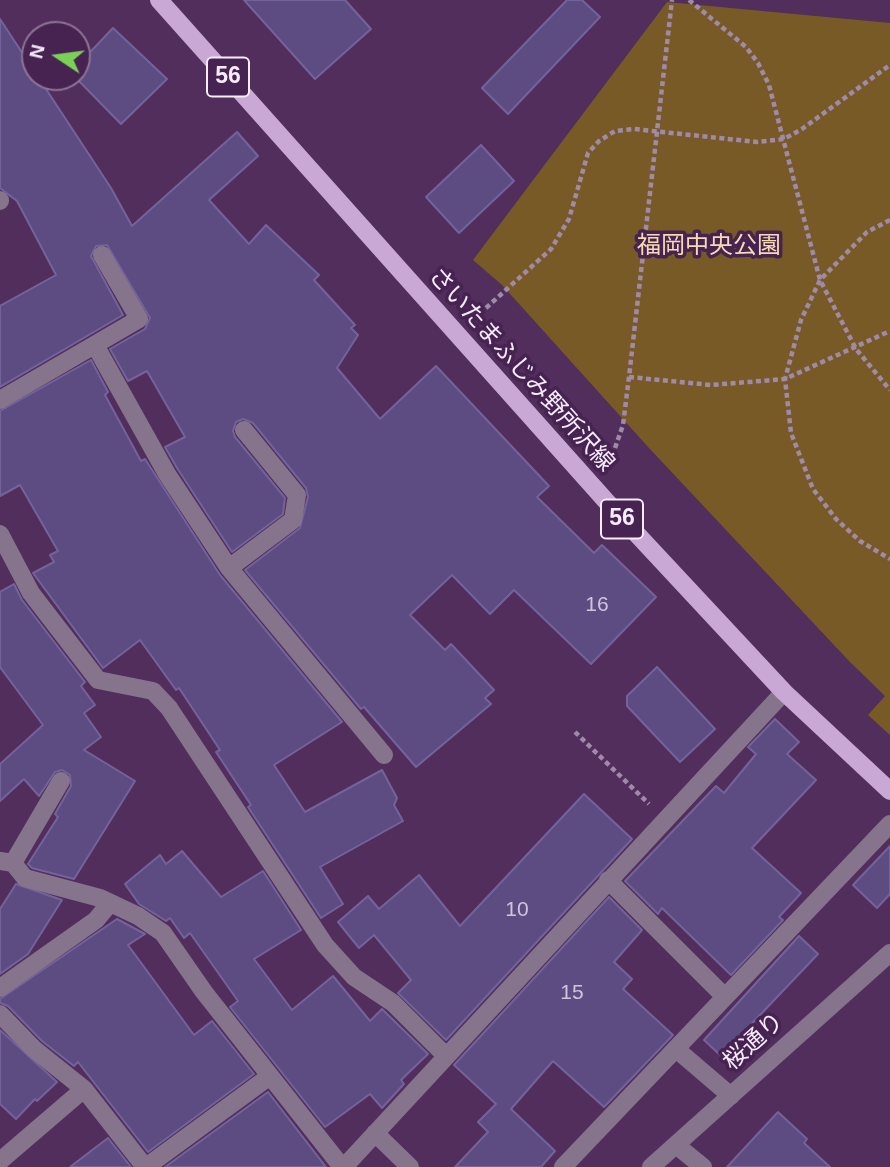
<!DOCTYPE html>
<html>
<head>
<meta charset="utf-8">
<style>
  body { margin:0 }
  #map { position:relative; width:890px; height:1167px; overflow:hidden; background:#512e5c; font-family:Arial,sans-serif }
  canvas { display:block }
  .north { position:absolute; left:21px; top:21px; width:70px; height:70px; box-sizing:border-box; background:#462351; border:2px solid #8d7395; border-radius:50%; rotate:283deg; font-size:19px; font-weight:700; line-height:28px; text-align:center; color:#f7ebfc }
  .north::after { content:''; display:block; margin:auto; width:24px; height:32px; background:#7ad156; clip-path:polygon(50% 0,100% 100%,50% 72%,0 100%) }
</style>
</head>
<body>
<div id="map">
<canvas width="890" height="1167"></canvas>
<div class="north">N</div>
</div>
<script>
const context = document.querySelector('canvas').getContext('2d');
context.lineJoin = 'round';
function paint(path, color) { context.fillStyle = color; context.fill(path, 'evenodd'); }
const toPath = rows => new Path2D(rows.map(r => 'M' + r).join(''));
function trace(path, color, width, dash) { context.strokeStyle = color; context.lineWidth = width; context.lineCap = dash ? 'butt' : 'round'; context.setLineDash(dash || []); context.stroke(path); }
function drawText(font, color, halo, rows, align = 'center') {
  context.font = font + ' Arial,"Noto Sans JP",sans-serif'; context.lineWidth = 7; context.setLineDash([]); context.textBaseline = 'middle'; context.strokeStyle = halo; context.fillStyle = color; for (const [text, x, y, turn = 0] of rows) {
    context.save(); context.translate(x, y); context.rotate((+turn || 0) * Math.PI / 180); context.textAlign = isNaN(turn) ? turn : align; if (halo) context.strokeText(text, 0, 0); context.fillText(text, 0, 0); context.restore();
  }
}
const green = toPath([
  [667,2,890,23,890,735,868,715,885,696,849,661,649,448,502,285,473,260]
]);
const building = toPath([
  [244,0,345,0,371,29,315,79,244,0],
  [567,0,582,0,600,17,508,114,482,88,567,0],
  [0,19,111,188,132,226,237,132,258,156,209,200,249,244,266,225,319,275,314,280,355,325,351,328,358,335,337,368,380,419,436,366,549,486,537,497,594,553,602,545,656,597,591,664,514,590,490,614,452,575,410,615,445,650,451,644,494,690,485,698,491,704,416,767,364,707,361,709,245,570,300,528,308,497,306,488,253,423,243,419,236,422,233,431,235,437,285,498,283,514,232,552,177,468,165,447,185,437,147,371,128,381,110,349,145,329,150,318,107,245,96,246,91,256,123,315,0,387,0,306,56,275,17,201,0,188,0,19],
  [113,28,167,79,121,124,75,77,77,66,113,28],
  [481,145,514,181,459,233,426,197,481,145],
  [91,360,108,392,105,395,141,461,145,459,220,575,342,722,274,765,305,812,382,770,397,798,394,805,403,821,320,867,343,904,321,918,248,807,251,805,216,752,220,750,179,688,176,690,140,640,103,668,33,573,54,562,50,555,58,551,20,485,0,496,0,411,91,360],
  [14,584,22,600,85,682,81,686,95,705,84,713,101,737,84,750,135,781,74,879,32,868,28,864,58,817,55,814,71,786,70,775,62,770,55,772,39,796,24,779,0,801,0,764,43,725,0,667,0,592,14,584],
  [657,667,715,729,680,762,627,706,627,696,657,667],
  [775,719,799,742,787,754,816,780,752,848,801,893,779,917,783,920,731,975,662,908,658,914,625,881,716,786,724,793,756,754,748,747,775,719],
  [584,794,632,839,446,1040,398,993,411,980,374,935,359,948,338,922,368,896,379,909,419,875,460,926,584,794],
  [890,846,890,894,877,908,853,885,890,846],
  [182,851,221,897,263,871,301,930,254,959,292,1010,333,976,370,1021,382,1009,428,1054,401,1080,404,1084,382,1108,370,1094,325,1127,230,1007,238,1001,190,933,184,938,170,918,166,921,139,904,125,884,160,855,166,864,182,851],
  [16,884,62,900,28,954,0,974,0,909,16,884],
  [609,897,642,930,614,962,632,979,623,989,673,1035,604,1107,553,1061,511,1109,555,1151,541,1167,455,1167,488,1132,478,1122,496,1104,454,1065,609,897],
  [117,919,145,934,128,945,194,1035,212,1021,254,1074,148,1152,78,1062,74,1066,42,1041,8,1006,0,1003,0,999,117,919],
  [799,936,818,954,721,1056,704,1040,799,936],
  [0,1030,57,1082,37,1101,35,1099,16,1119,0,1104,0,1030],
  [268,1092,326,1167,165,1167,268,1092],
  [778,1112,807,1139,804,1143,830,1167,727,1167,778,1112],
  [108,1138,131,1167,70,1167,108,1138]
]);
const path = toPath([
  [689,0,746,47,758,63,769,85,820,280,856,349,890,390],
  [890,220,867,232,820,280,801,320,785,379,791,433,813,489,836,519,860,541,890,559],
  [486,308,551,249,569,219,588,153,599,141,615,131,634,129,757,142,784,139,802,129,890,65],
  [629,377,711,385,785,379,890,331],
  [615,448,623,425,629,377,672,0],
  [575,732,649,804]
]);
const minor = toPath([
  [0,200,0,201],
  [95,345,167,474,229,568,384,755],
  [0,400,139,319,102,255],
  [0,534,31,593,98,680,153,691,169,708,325,945,354,977,393,1003,445,1055],
  [229,568,293,520,297,495,244,430],
  [0,861,13,863,25,878,100,898,138,916,163,933,204,992,342,1167],
  [13,863,61,781],
  [608,880,725,997],
  [0,988,96,920,110,903],
  [0,1014,34,1049,84,1089,145,1167],
  [676,1049,731,1096],
  [375,1133,410,1167],
  [676,1145,703,1167],
  [0,1161,84,1089],
  [146,1167,270,1076],
  [344,1167,784,692],
  [563,1167,890,824],
  [651,1167,890,953]
]);
const major = toPath([
  [159,0,606,501,784,692,890,791]
]);
const numberNames = [
  ["16",597,605],
  ["10",517,910],
  ["15",572,993]
];
const shields = [
  [228,77,42],
  [622,519,42]
];
const shieldNames = [
  ["56",228,77],
  ["56",622,519]
];
const parkNames = [
  ["福岡中央公園",709,246]
];
const streetNames = [
  ["さいたまふじみ野所沢線",521,370,48],
  ["桜通り",754,1042,-42]
];
paint(green, '#785a27');
paint(building, '#5d4c82');
trace(building, '#74639b', 2);
trace(path, '#a18aa9', 4.5, [5, 3.5]);
trace(minor, '#85748b', 18);
trace(major, '#caa8d6', 18);
drawText('21px', '#d0c3de', null, numberNames);
for (const [x, y, w] of shields) { const box = new Path2D(); box.roundRect(x - w / 2, y - 19.5, w, 39, 5); context.fillStyle = '#462351'; context.fill(box); trace(box, '#f7ebfc', 2); }
drawText('bold 23px', '#f7ebfc', null, shieldNames);
drawText('24px', '#f7daaf', '#462351', parkNames);
drawText('24px', '#f7ebfc', '#462351', streetNames);
</script>
</body>
</html>
